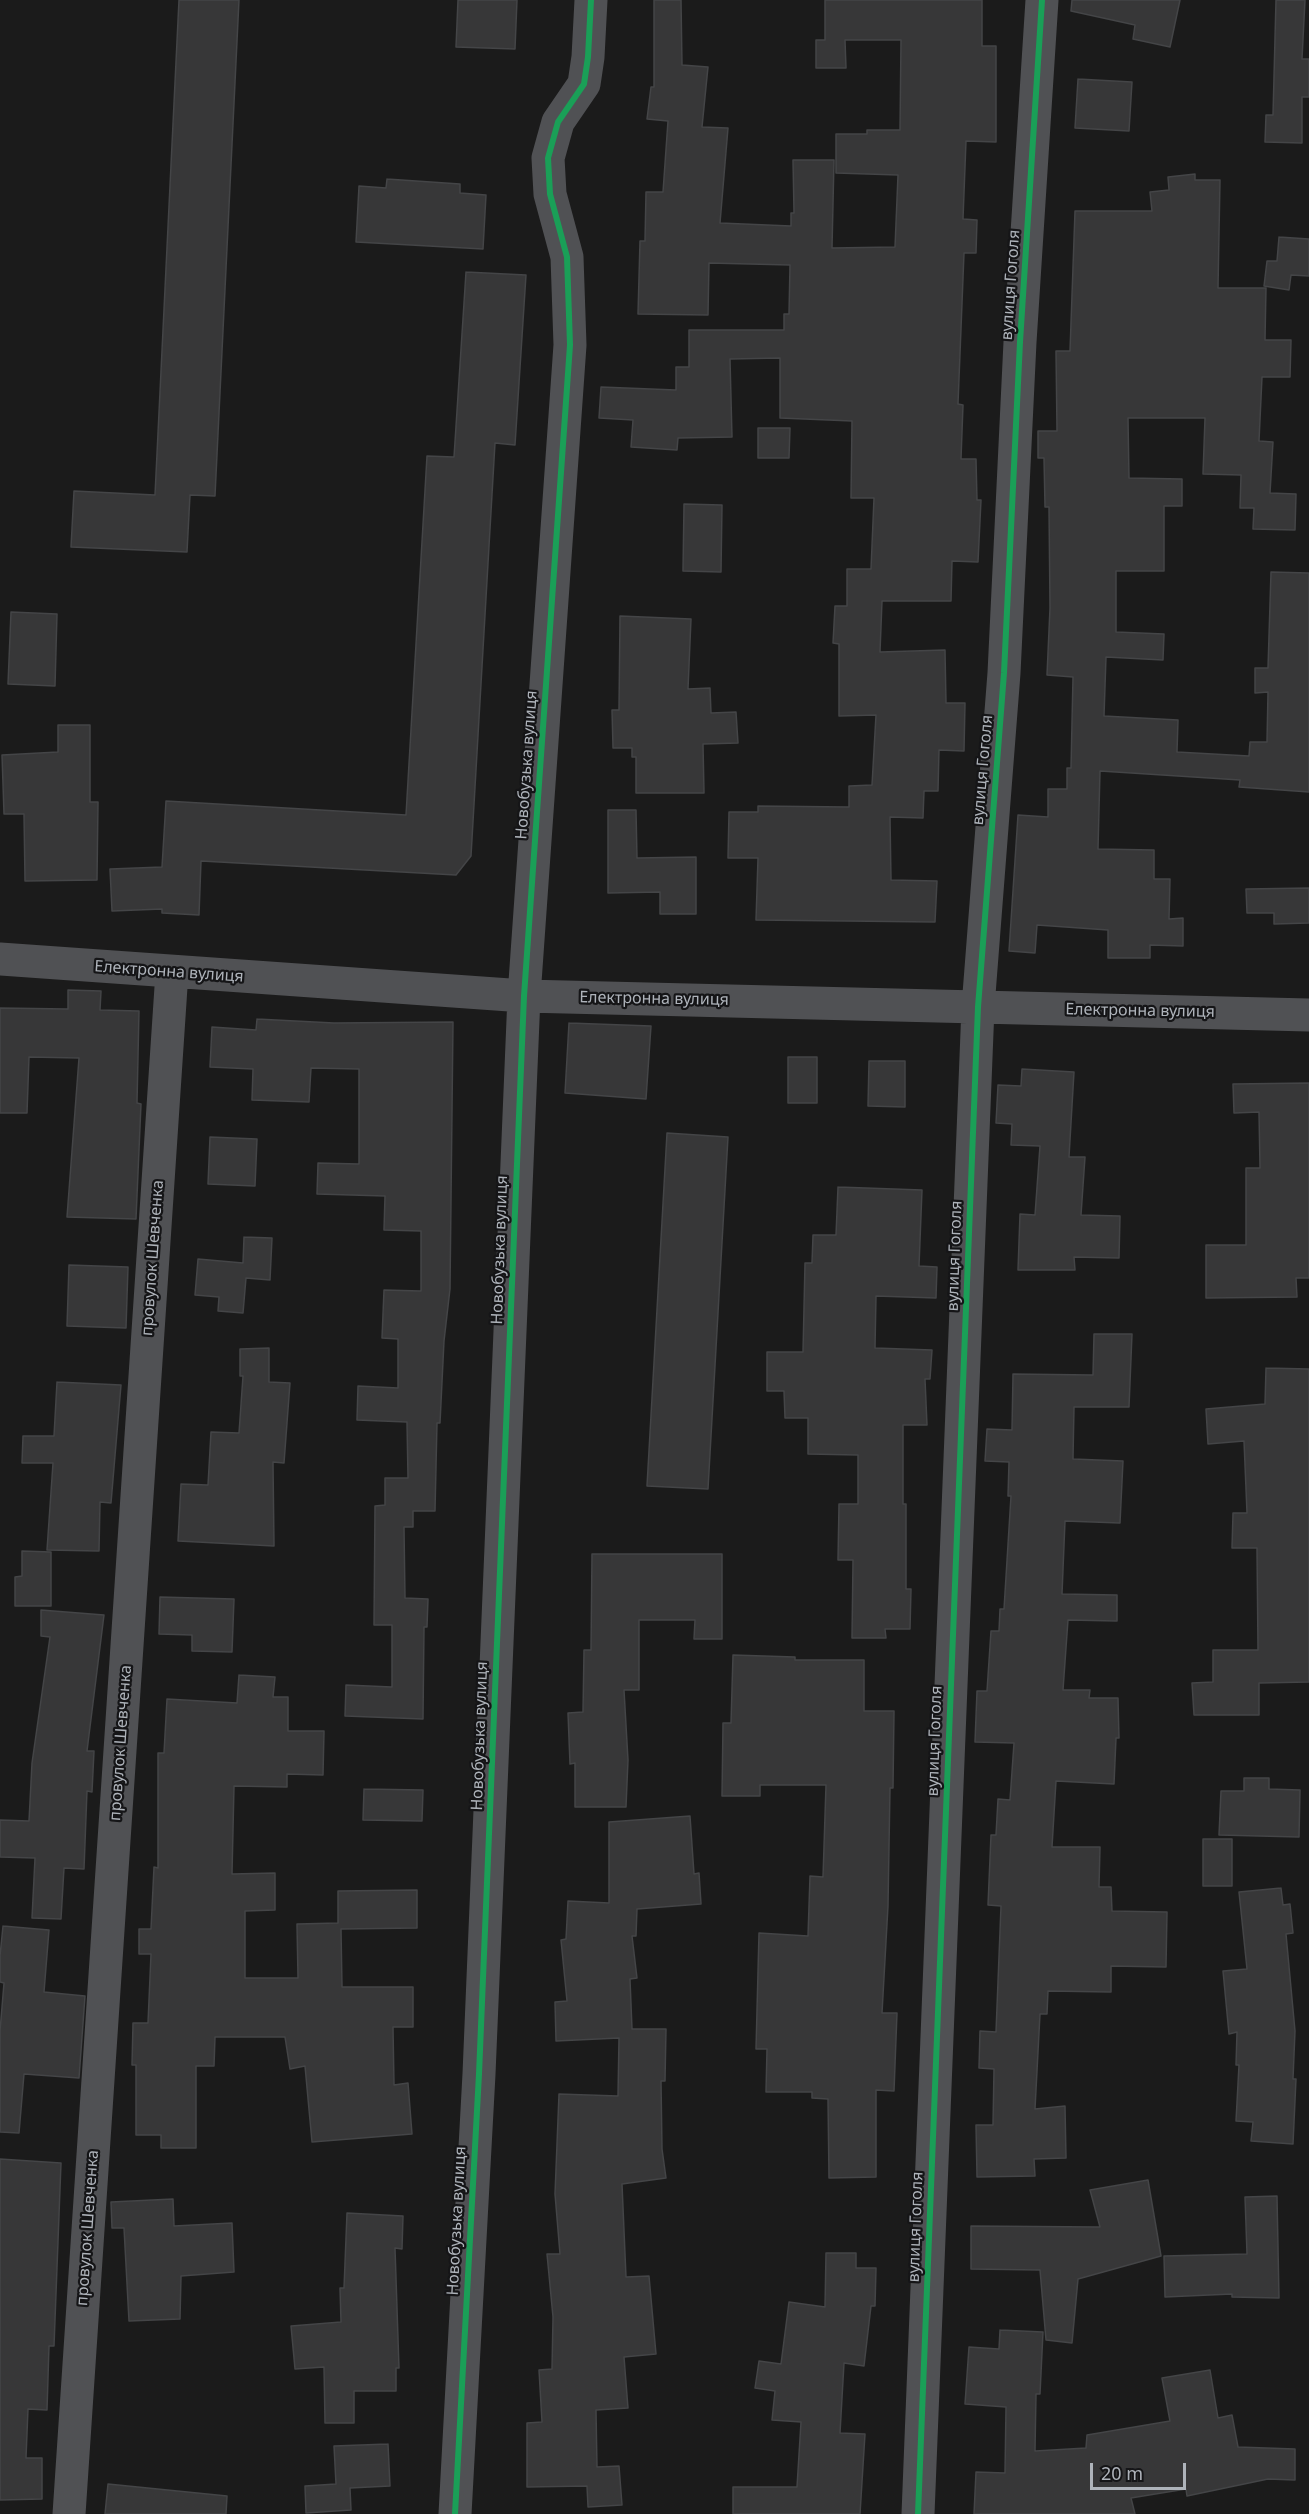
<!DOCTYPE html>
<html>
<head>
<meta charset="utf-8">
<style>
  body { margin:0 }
  #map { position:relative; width:1309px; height:2514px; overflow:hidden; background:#1b1b1b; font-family:"Noto Sans",sans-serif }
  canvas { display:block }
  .scale { position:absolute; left:1090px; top:2463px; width:96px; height:27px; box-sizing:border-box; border:3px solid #aeb3ba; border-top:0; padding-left:8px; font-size:18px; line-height:21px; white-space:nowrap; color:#aeb3ba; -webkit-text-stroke:4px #151517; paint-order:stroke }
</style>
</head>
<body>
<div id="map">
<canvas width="1309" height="2514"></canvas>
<div class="scale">20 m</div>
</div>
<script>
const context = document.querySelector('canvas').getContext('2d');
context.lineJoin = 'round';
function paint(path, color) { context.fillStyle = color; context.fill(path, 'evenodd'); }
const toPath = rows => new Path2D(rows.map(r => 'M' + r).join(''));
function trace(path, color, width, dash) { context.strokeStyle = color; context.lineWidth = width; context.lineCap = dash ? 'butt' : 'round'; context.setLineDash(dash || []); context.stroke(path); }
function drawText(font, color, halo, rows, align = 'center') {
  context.font = font + ' "Noto Sans",sans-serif'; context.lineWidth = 4.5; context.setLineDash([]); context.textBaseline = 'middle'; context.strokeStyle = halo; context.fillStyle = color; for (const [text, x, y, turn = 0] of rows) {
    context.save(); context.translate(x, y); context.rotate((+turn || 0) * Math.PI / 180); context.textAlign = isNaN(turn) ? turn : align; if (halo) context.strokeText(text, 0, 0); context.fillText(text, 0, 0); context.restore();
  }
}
const building = toPath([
  [179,0,239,0,215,496,190,495,187,552,71,547,74,491,155,495,179,0],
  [458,0,517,0,515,49,456,47,458,0],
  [654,0,681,0,682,65,708,67,702,127,728,128,720,223,791,226,791,213,794,213,793,160,834,160,832,248,895,247,898,175,836,173,836,134,867,134,867,130,900,130,901,40,845,40,846,68,816,68,816,40,825,40,825,0,982,0,982,46,996,46,996,142,966,141,963,219,977,220,976,253,964,253,958,404,963,405,961,459,976,459,977,500,981,500,978,562,952,561,951,601,882,601,880,652,945,650,946,703,965,703,964,751,939,750,938,791,924,791,923,818,890,817,891,880,937,881,935,922,756,920,758,858,728,858,729,812,758,812,758,806,849,807,849,786,872,785,876,715,839,716,839,644,833,643,835,606,847,606,847,569,871,569,874,498,851,498,852,421,780,418,780,358,730,359,732,437,678,438,677,450,631,447,633,420,599,418,601,387,676,390,676,367,689,367,689,330,784,330,784,314,789,314,790,265,709,263,708,315,638,314,640,241,645,241,646,192,663,192,668,121,647,119,651,87,654,87,654,0],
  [1072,0,1180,0,1170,47,1133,39,1135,25,1071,11,1072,0],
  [1276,0,1305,0,1302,59,1309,59,1309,97,1302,97,1302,143,1265,142,1266,115,1273,115,1276,0],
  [1078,79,1132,82,1129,131,1075,128,1078,79],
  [1195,174,1195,180,1220,180,1218,288,1266,288,1265,340,1291,340,1290,377,1262,377,1259,441,1273,442,1270,493,1296,494,1295,530,1253,529,1254,508,1240,508,1241,475,1203,474,1205,418,1128,418,1129,478,1182,479,1182,506,1164,506,1164,571,1116,571,1116,632,1164,634,1163,660,1106,657,1104,716,1178,720,1177,752,1249,756,1250,742,1267,742,1268,692,1255,693,1255,668,1268,668,1271,572,1309,573,1309,792,1239,787,1240,780,1100,771,1098,849,1154,850,1154,879,1170,879,1169,919,1183,918,1183,946,1150,945,1150,958,1108,958,1108,930,1037,925,1035,953,1009,951,1018,815,1048,817,1048,789,1067,789,1067,768,1071,768,1073,677,1047,675,1050,608,1049,507,1045,507,1044,458,1038,458,1038,431,1057,431,1056,351,1070,351,1075,211,1152,211,1150,192,1169,190,1168,177,1195,174],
  [387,179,460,184,460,193,486,195,483,249,356,242,359,186,386,188,387,179],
  [1279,237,1309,239,1309,276,1291,275,1289,290,1264,286,1267,261,1277,261,1279,237],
  [466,272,526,275,515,445,495,443,471,856,456,875,201,861,199,915,162,913,162,909,112,911,110,869,162,867,166,801,406,815,427,456,454,457,466,272],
  [758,428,790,428,789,458,758,458,758,428],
  [684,504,722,505,721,572,683,571,684,504],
  [11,612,57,614,55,686,8,684,11,612],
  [620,616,691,619,688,689,710,688,711,713,736,712,738,743,703,744,704,793,636,793,636,757,632,757,632,748,613,748,612,710,619,710,620,616],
  [58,725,90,725,90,802,98,802,97,880,25,881,24,814,4,814,2,755,58,752,58,725],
  [608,810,636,810,637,858,696,857,696,914,660,914,660,892,608,893,608,810],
  [1309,888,1309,923,1274,924,1274,913,1247,913,1246,889,1309,888],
  [68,990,101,991,100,1010,139,1011,137,1103,141,1104,136,1219,67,1217,79,1058,29,1057,27,1113,0,1113,0,1008,68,1009,68,990],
  [257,1019,334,1023,453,1022,450,1289,444,1341,440,1423,437,1423,435,1511,413,1511,413,1527,404,1527,405,1598,428,1599,427,1627,424,1627,423,1719,345,1716,346,1685,392,1687,392,1625,374,1625,375,1506,385,1505,385,1478,408,1478,407,1422,357,1420,358,1386,398,1388,398,1339,382,1338,384,1290,421,1291,421,1231,384,1230,385,1196,317,1194,318,1163,359,1164,359,1069,311,1068,309,1102,252,1100,253,1069,210,1067,212,1027,256,1030,257,1019],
  [569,1023,651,1026,646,1099,565,1093,569,1023],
  [788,1057,817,1057,817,1103,788,1103,788,1057],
  [869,1061,905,1061,905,1107,868,1106,869,1061],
  [1022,1069,1074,1072,1069,1157,1085,1157,1081,1215,1120,1216,1119,1258,1074,1257,1075,1270,1018,1270,1020,1214,1035,1215,1040,1146,1011,1145,1012,1124,996,1123,998,1085,1021,1086,1022,1069],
  [1309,1083,1309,1278,1296,1278,1297,1297,1206,1298,1206,1245,1246,1245,1246,1168,1260,1168,1259,1112,1234,1113,1233,1084,1309,1083],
  [667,1133,728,1137,708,1489,647,1486,667,1133],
  [210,1137,257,1139,255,1186,208,1184,210,1137],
  [838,1187,922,1190,919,1266,937,1267,936,1298,876,1296,875,1348,932,1350,930,1379,925,1379,927,1425,903,1425,903,1504,906,1504,906,1589,911,1589,910,1629,885,1629,886,1638,852,1638,853,1560,838,1560,839,1504,858,1504,858,1455,808,1454,808,1418,785,1418,784,1391,767,1391,767,1352,803,1352,805,1263,812,1263,813,1235,836,1235,838,1187],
  [244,1237,272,1238,270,1280,246,1278,243,1313,218,1311,219,1297,195,1295,198,1259,243,1263,244,1237],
  [69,1265,128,1267,126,1328,67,1326,69,1265],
  [1094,1334,1132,1334,1129,1407,1074,1407,1073,1459,1123,1461,1120,1523,1065,1521,1062,1594,1117,1595,1117,1621,1068,1620,1063,1690,1090,1690,1089,1698,1118,1698,1119,1738,1116,1738,1114,1784,1056,1781,1052,1847,1100,1847,1099,1887,1111,1887,1112,1911,1167,1912,1166,1967,1111,1966,1111,1992,1048,1991,1047,2014,1040,2014,1035,2109,1065,2106,1066,2158,1034,2159,1035,2176,977,2177,976,2125,993,2125,994,2069,979,2068,980,2031,996,2032,1001,1906,988,1905,991,1835,996,1835,998,1799,1010,1800,1014,1743,975,1742,977,1691,987,1691,991,1631,999,1631,1000,1609,1004,1609,1011,1496,1008,1496,1009,1462,985,1461,987,1429,1012,1430,1013,1374,1093,1375,1094,1334],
  [269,1348,269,1382,290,1383,284,1463,273,1462,274,1546,178,1541,181,1484,208,1485,211,1432,239,1433,243,1376,240,1376,240,1349,269,1348],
  [1266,1368,1309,1369,1309,1682,1259,1683,1259,1715,1194,1715,1192,1683,1213,1682,1213,1650,1258,1650,1257,1548,1232,1548,1233,1513,1247,1513,1244,1441,1208,1444,1206,1409,1265,1404,1266,1368],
  [57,1382,121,1385,111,1503,100,1502,99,1551,47,1550,53,1463,22,1463,23,1436,54,1436,57,1382],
  [22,1551,51,1552,51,1606,15,1606,15,1577,22,1576,22,1551],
  [592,1554,722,1554,722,1639,694,1639,695,1620,639,1620,639,1690,624,1690,628,1760,626,1807,575,1807,575,1763,570,1764,568,1713,583,1712,584,1650,591,1650,592,1554],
  [160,1597,234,1599,232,1652,192,1651,192,1635,159,1634,160,1597],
  [41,1610,104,1615,87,1751,94,1751,92,1792,87,1791,84,1869,64,1868,61,1919,32,1918,35,1858,0,1857,0,1820,29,1821,32,1763,50,1637,41,1636,41,1610],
  [733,1655,795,1657,795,1660,864,1660,864,1711,894,1711,893,1788,890,1788,888,1906,882,2013,897,2013,894,2091,876,2090,876,2177,829,2178,828,2099,812,2098,812,2092,766,2092,767,2049,756,2049,759,1933,808,1936,810,1876,823,1877,826,1785,760,1785,760,1796,722,1796,723,1723,731,1723,733,1655],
  [239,1675,275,1677,273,1697,288,1697,288,1731,324,1731,323,1775,287,1774,287,1787,234,1786,232,1874,275,1873,275,1910,245,1911,245,1978,298,1978,297,1924,338,1923,338,1891,417,1890,417,1928,341,1929,342,1987,413,1987,413,2027,393,2027,394,2085,408,2083,412,2134,312,2142,305,2066,290,2069,285,2037,215,2037,214,2066,196,2066,196,2148,161,2148,161,2135,136,2135,136,2065,132,2065,133,2023,148,2023,151,1954,139,1954,139,1929,151,1929,154,1867,158,1868,158,1753,164,1753,167,1699,237,1703,239,1675],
  [1244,1778,1269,1778,1269,1789,1300,1790,1299,1837,1219,1835,1221,1791,1244,1791,1244,1778],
  [364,1789,423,1790,422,1821,363,1820,364,1789],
  [690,1816,694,1874,699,1873,701,1904,637,1909,636,1936,632,1936,637,1978,630,1979,632,2029,666,2029,665,2081,661,2081,662,2149,666,2178,622,2184,626,2277,649,2276,656,2354,624,2357,628,2408,596,2410,597,2467,619,2466,622,2505,588,2507,587,2486,527,2487,527,2423,542,2422,539,2370,552,2369,553,2317,547,2254,560,2254,555,2194,559,2094,618,2096,619,2038,556,2041,555,2002,567,2001,561,1940,566,1939,568,1901,609,1903,609,1822,690,1816],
  [1203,1839,1232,1839,1232,1886,1203,1886,1203,1839],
  [1281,1888,1283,1905,1290,1904,1293,1933,1286,1934,1295,2031,1293,2079,1296,2079,1293,2144,1251,2141,1253,2122,1236,2121,1239,2065,1236,2065,1237,2032,1229,2034,1223,1971,1247,1969,1239,1892,1281,1888],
  [3,1926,49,1930,44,1992,85,1996,79,2078,24,2074,19,2133,0,2132,0,2031,4,1983,0,1982,0,1956,3,1926],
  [0,2159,61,2163,54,2346,49,2346,47,2410,28,2409,26,2458,42,2458,42,2499,0,2500,0,2159],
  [1148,2180,1161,2256,1078,2279,1072,2343,1046,2340,1040,2270,971,2269,971,2226,1100,2227,1090,2190,1148,2180],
  [1277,2196,1279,2298,1232,2297,1232,2294,1165,2297,1164,2256,1247,2254,1245,2197,1277,2196],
  [173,2199,174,2226,232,2223,234,2272,181,2276,180,2319,129,2321,124,2228,112,2228,111,2202,173,2199],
  [347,2213,403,2216,402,2249,395,2248,399,2368,396,2368,396,2391,354,2391,354,2423,325,2423,324,2367,295,2369,291,2326,341,2322,340,2288,344,2288,347,2213],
  [826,2253,856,2253,856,2268,876,2268,875,2306,871,2306,864,2366,844,2363,840,2433,865,2434,860,2514,733,2514,733,2487,797,2487,801,2422,772,2420,775,2391,755,2388,759,2361,781,2364,789,2302,825,2307,826,2253],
  [1000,2330,1043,2332,1040,2394,1036,2394,1035,2451,1086,2448,1087,2435,1170,2421,1162,2378,1210,2370,1218,2418,1232,2415,1238,2447,1295,2449,1295,2480,1268,2479,1187,2496,1186,2489,1131,2498,1135,2514,974,2514,976,2472,1005,2473,1006,2407,965,2404,969,2347,999,2349,1000,2330],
  [388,2444,390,2486,350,2488,351,2510,306,2513,305,2486,336,2484,334,2446,388,2444],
  [108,2484,227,2496,226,2514,105,2514,108,2484]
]);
const minor = toPath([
  [0,959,524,996,1309,1015],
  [69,2514,172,972],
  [455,2514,479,2074,524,996,570,345,567,257,550,194,548,158,558,122,584,84,588,57,591,0],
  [918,2514,978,1007,1004,673,1020,342,1042,0]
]);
const cycleway = toPath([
  [455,2514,479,2074,524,996,570,345,567,257,550,194,548,158,558,122,584,84,588,57,591,0],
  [918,2514,978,1007,1004,673,1020,342,1042,0]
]);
const streetNames = [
  ["вулиця Гоголя",1011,285,-86],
  ["Новобузька вулиця",527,765,-86],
  ["вулиця Гоголя",983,770,-85],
  ["Електронна вулиця",169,972,4],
  ["Електронна вулиця",654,999,1],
  ["Електронна вулиця",1140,1011,1],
  ["Новобузька вулиця",500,1250,-88],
  ["вулиця Гоголя",955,1256,-88],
  ["провулок Шевченка",153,1258,-86],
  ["Новобузька вулиця",480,1736,-88],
  ["вулиця Гоголя",935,1741,-88],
  ["провулок Шевченка",121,1743,-86],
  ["Новобузька вулиця",457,2221,-87],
  ["вулиця Гоголя",916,2227,-88],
  ["провулок Шевченка",88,2228,-86]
];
paint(building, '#373738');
trace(building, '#444547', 1.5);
trace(minor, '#505154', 33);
trace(cycleway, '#1a9f57', 6);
drawText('16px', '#aeb3ba', '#151517', streetNames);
</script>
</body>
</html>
